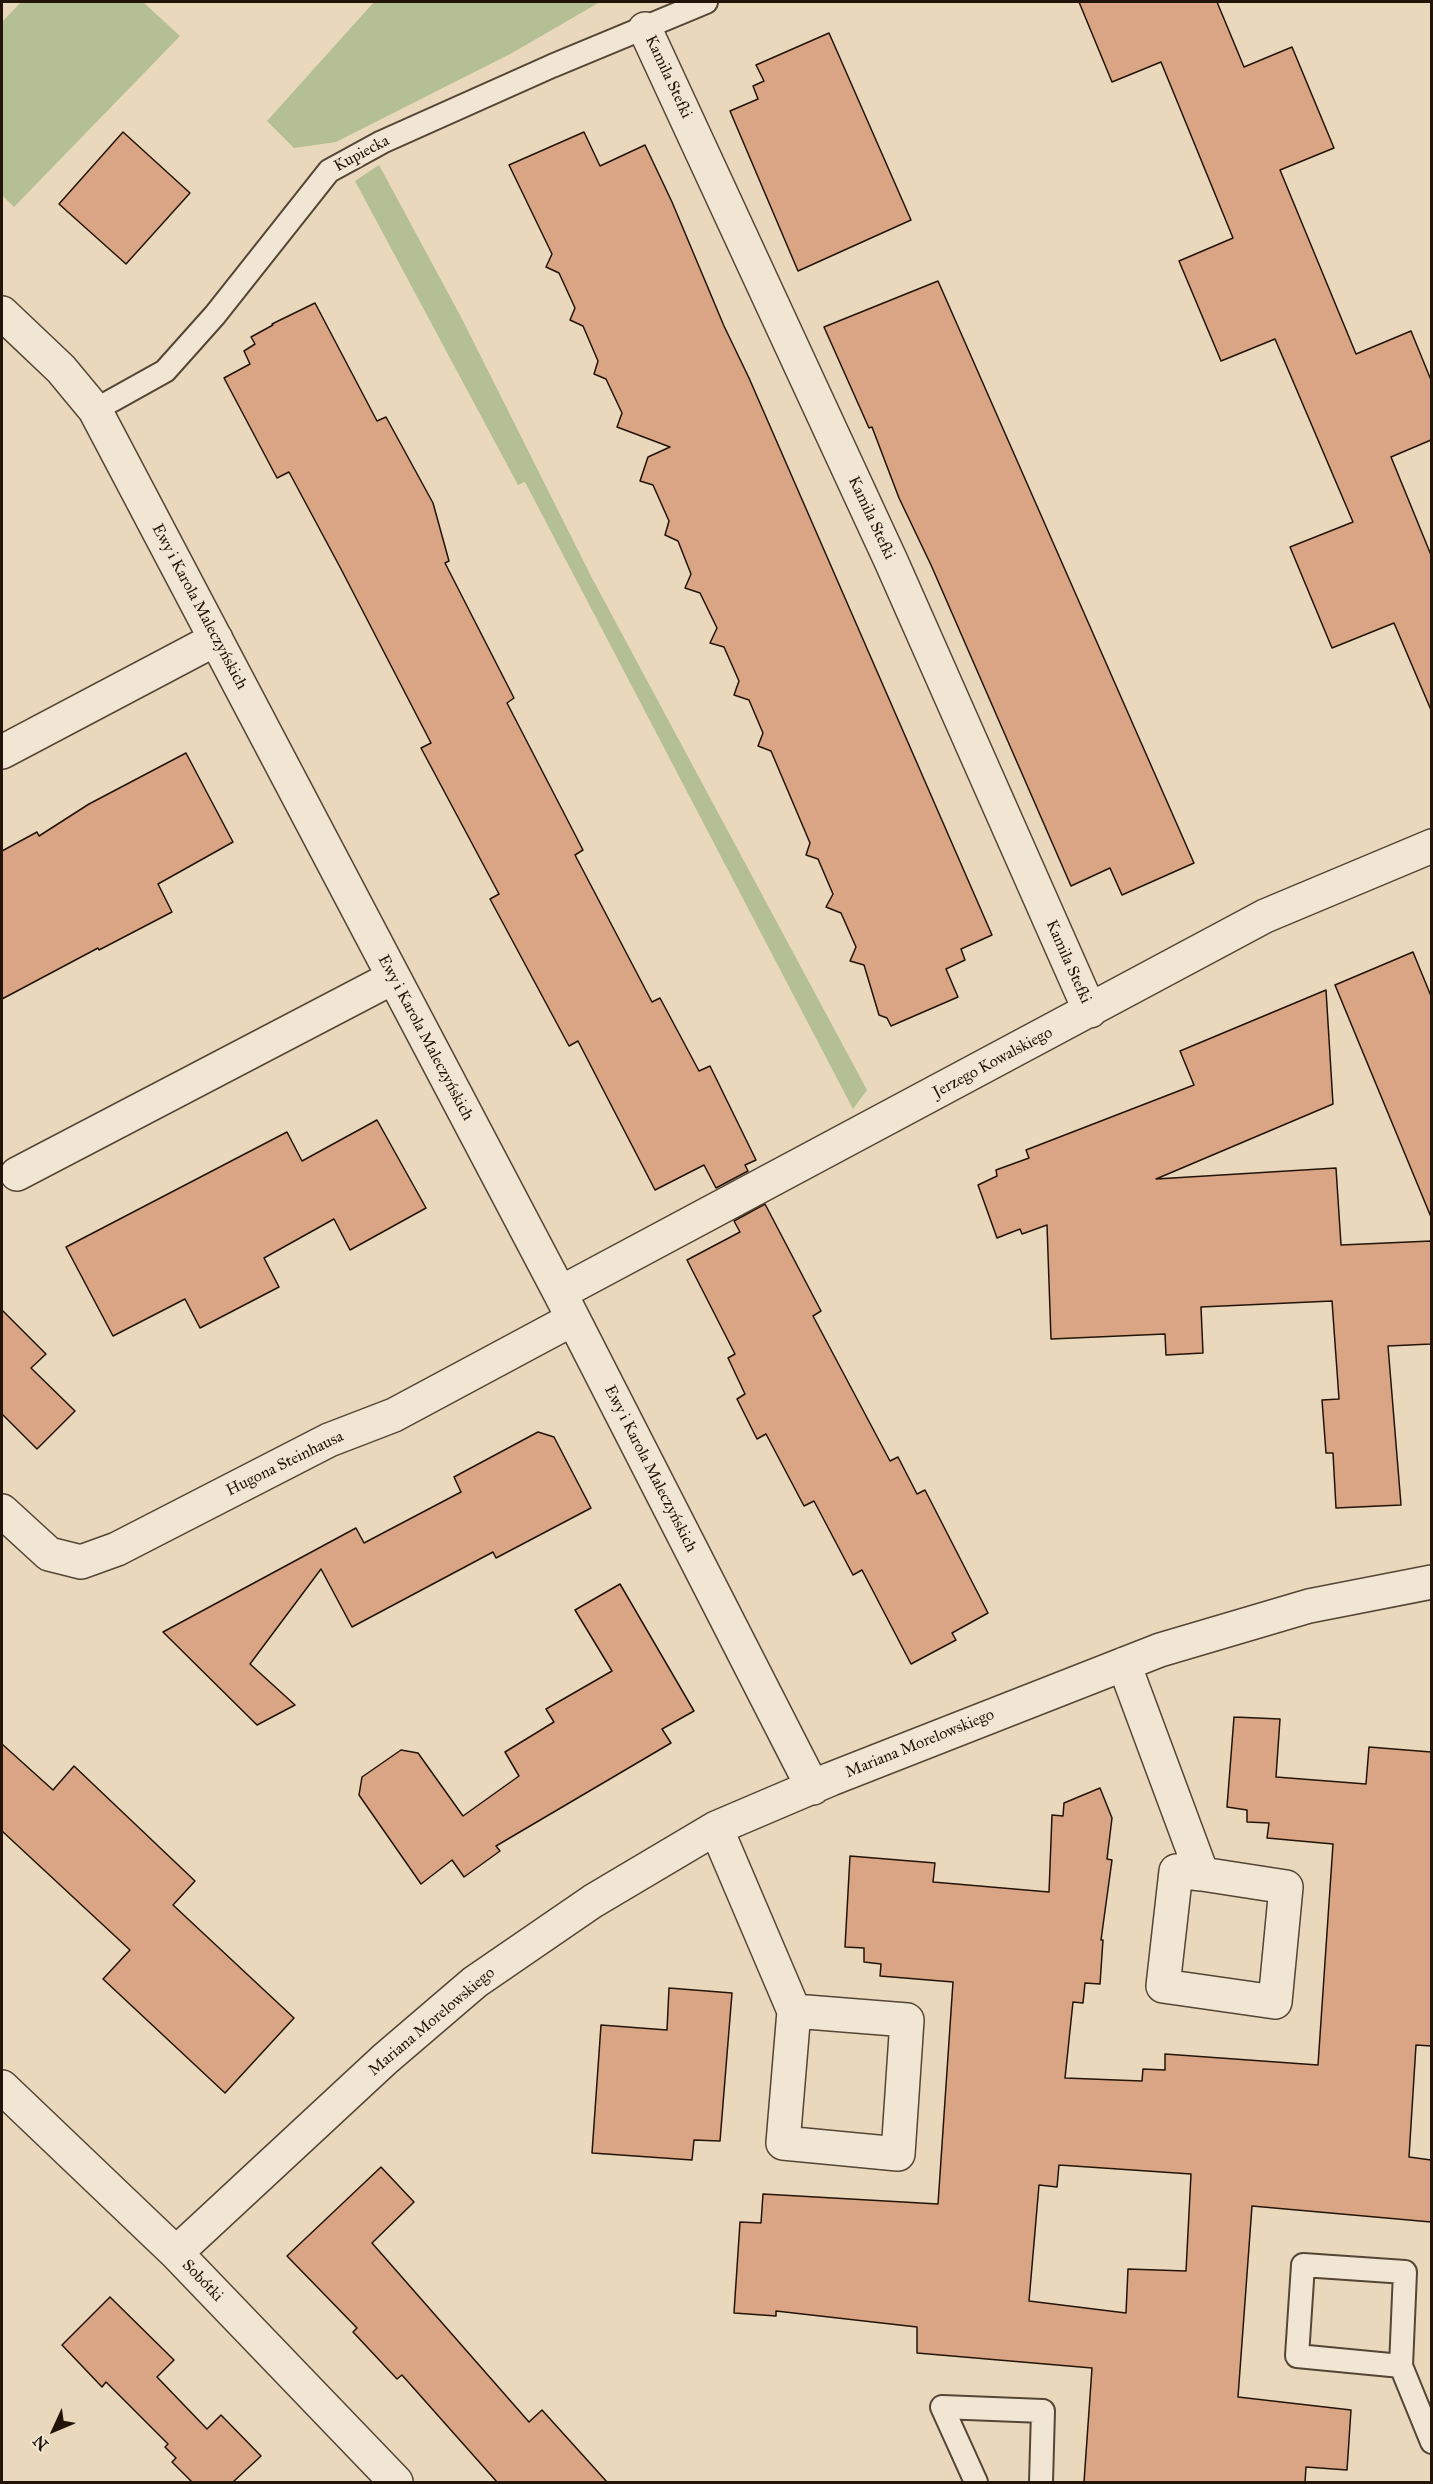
<!DOCTYPE html>
<html>
<head>
<meta charset="utf-8">
<style>
  body { margin:0 }
  #map { position:relative; width:1433px; height:2484px; overflow:hidden; background:#ead8bc; font-family:"IM FELL Great Primer",serif }
  canvas { display:block }
  .frame { position:absolute; inset:0; border:3px solid #221408; pointer-events:none }
  .north { position:absolute; left:24px; top:2400px; width:60px; height:60px; -webkit-text-stroke:4px #f1e6d3; paint-order:stroke; rotate:226deg; font-size:16px; font-weight:700; line-height:24px; text-align:center; color:#221408 }
  .north::after { content:''; display:block; margin:auto; width:21px; height:27px; background:#221408; clip-path:polygon(50% 0,100% 100%,50% 72%,0 100%) }
</style>
</head>
<body>
<div id="map">
<canvas width="1433" height="2484"></canvas>
<div class="frame"></div>
<div class="north">N</div>
</div>
<script>
const context = document.querySelector('canvas').getContext('2d');
context.lineJoin = 'round';
function paint(path, color) { context.fillStyle = color; context.fill(path, 'evenodd'); }
const toPath = rows => new Path2D(rows.map(r => 'M' + r).join(''));
function trace(path, color, width, dash) { context.strokeStyle = color; context.lineWidth = width; context.lineCap = dash ? 'butt' : 'round'; context.setLineDash(dash || []); context.stroke(path); }
function drawText(font, color, halo, rows, align = 'center') {
  context.font = font + ' "IM FELL Great Primer",serif'; context.lineWidth = 5; context.setLineDash([]); context.textBaseline = 'middle'; context.strokeStyle = halo; context.fillStyle = color; for (const [text, x, y, turn = 0] of rows) {
    context.save(); context.translate(x, y); context.rotate((+turn || 0) * Math.PI / 180); context.textAlign = isNaN(turn) ? turn : align; if (halo) context.strokeText(text, 0, 0); context.fillText(text, 0, 0); context.restore();
  }
}
const green = toPath([
  [21,2,143,2,180,36,14,207,2,195,2,22],
  [374,2,600,2,512,53,336,142,294,148,267,121],
  [379,165,461,317,593,580,867,1090,853,1109,525,482,518,485,355,181]
]);
const building = toPath([
  [1079,2,1217,2,1244,67,1292,47,1334,148,1280,170,1356,354,1411,331,1431,380,1431,440,1391,457,1431,555,1431,710,1394,623,1332,648,1290,547,1353,522,1275,339,1221,361,1179,261,1233,238,1161,62,1112,82,1079,2],
  [829,33,911,220,798,271,730,111,758,99,753,86,764,81,756,65,829,33],
  [123,132,190,193,126,264,59,204,123,132],
  [584,132,600,166,645,145,672,202,724,326,749,378,992,935,961,949,965,960,946,969,958,997,891,1026,887,1018,879,1015,864,965,850,961,856,947,841,913,826,907,833,894,818,859,806,855,810,843,771,751,758,746,763,733,749,700,734,695,739,681,724,647,710,643,717,628,700,593,685,588,691,574,678,541,665,535,669,521,653,485,640,481,648,457,670,447,617,427,622,413,606,379,594,374,598,361,583,326,570,320,575,308,559,273,546,267,552,254,509,165,584,132],
  [938,281,1194,863,1122,895,1110,868,1071,886,931,565,899,498,872,427,869,428,824,327,938,281],
  [315,303,377,421,386,417,433,503,449,561,445,563,514,698,507,703,583,850,575,855,652,1002,660,998,699,1071,710,1066,756,1160,745,1165,748,1171,716,1188,704,1165,655,1190,578,1041,569,1046,490,899,499,894,421,748,431,743,341,569,289,472,277,478,224,378,250,364,244,351,255,344,251,337,273,325,272,324,315,303],
  [186,753,233,842,158,884,172,912,99,950,98,948,2,999,2,851,37,832,39,836,89,804,186,753],
  [1413,952,1431,996,1431,1217,1335,985,1413,952],
  [1326,990,1333,1104,1156,1179,1336,1168,1341,1245,1431,1241,1431,1344,1388,1346,1401,1505,1336,1508,1333,1453,1326,1453,1322,1400,1339,1399,1332,1301,1201,1307,1203,1353,1166,1355,1165,1334,1051,1339,1047,1225,1022,1234,1020,1229,997,1238,978,1185,997,1176,996,1170,1029,1158,1026,1150,1194,1085,1180,1051,1326,990],
  [377,1120,426,1208,350,1250,334,1219,264,1258,279,1287,200,1328,185,1299,113,1336,66,1247,287,1132,302,1161,377,1120],
  [765,1204,821,1311,813,1316,890,1461,898,1457,917,1494,925,1490,988,1613,952,1633,956,1640,911,1664,862,1570,853,1575,814,1501,804,1506,766,1434,757,1439,737,1399,745,1394,728,1358,735,1354,687,1260,740,1232,734,1221,765,1204],
  [2,1310,46,1354,31,1368,75,1411,37,1449,2,1414,2,1310],
  [538,1432,554,1437,591,1508,496,1558,493,1552,352,1627,321,1569,250,1664,295,1705,257,1725,163,1632,356,1528,364,1543,461,1492,454,1477,538,1432],
  [620,1584,694,1711,662,1729,671,1743,496,1846,500,1851,464,1877,452,1860,421,1884,359,1795,362,1777,401,1750,418,1753,463,1816,519,1776,505,1752,554,1722,546,1709,612,1671,575,1610,620,1584],
  [1234,1717,1280,1719,1276,1777,1366,1784,1369,1747,1431,1752,1431,2046,1416,2045,1409,2157,1431,2160,1431,2222,1252,2206,1238,2397,1351,2410,1347,2470,1306,2467,1305,2482,1084,2482,1092,2368,917,2353,917,2327,776,2311,776,2316,734,2313,740,2222,761,2223,763,2194,938,2204,953,1982,880,1976,881,1964,864,1962,864,1948,845,1947,850,1856,935,1863,933,1882,1049,1892,1052,1815,1063,1816,1064,1803,1100,1788,1112,1818,1107,1859,1112,1860,1101,1940,1103,1940,1100,1984,1085,1983,1083,2003,1073,2002,1065,2078,1142,2081,1143,2069,1165,2070,1165,2054,1318,2065,1333,1844,1267,1838,1269,1823,1247,1822,1247,1810,1227,1807,1234,1717],
  [1059,2165,1191,2174,1186,2271,1128,2269,1126,2313,1029,2301,1039,2185,1057,2187,1059,2165],
  [2,1744,53,1790,74,1766,195,1881,173,1905,294,2018,225,2093,103,1979,130,1950,2,1831,2,1744],
  [669,1988,732,1993,720,2141,694,2140,692,2160,592,2153,601,2025,667,2030,669,1988],
  [381,2167,414,2202,372,2243,529,2422,542,2410,607,2482,497,2482,402,2375,397,2379,353,2332,357,2328,287,2256,381,2167],
  [110,2297,174,2360,157,2377,207,2429,221,2415,261,2456,233,2482,192,2482,172,2462,176,2458,165,2447,168,2444,106,2382,102,2387,62,2345,110,2297]
]);
const service = toPath([
  [95,410,165,371,215,315,329,171,382,142,552,66,706,2],
  [1303,2265,1405,2272,1401,2366,1297,2356,1303,2265],
  [1401,2366,1432,2442],
  [976,2482,942,2407,1043,2411,1041,2482]
]);
const minor = toPath([
  [645,29,891,561,1090,1011],
  [2,313,61,369,95,410,560,1293,813,1788],
  [2,752,216,639],
  [17,1174,392,978],
  [560,1293,1265,916,1432,846],
  [2,1511,49,1554,81,1562,117,1549,329,1440,394,1415,573,1319],
  [1124,1664,1202,1874,1176,1871,1163,1986,1275,2002,1286,1887,1202,1874],
  [716,1828,794,2011,783,2143,898,2154,907,2020,794,2011],
  [2,2087,176,2253,396,2482],
  [176,2253,385,2059,475,1982,593,1901,716,1828,831,1779,1160,1650,1309,1606,1432,1582]
]);
const streetNames = [
  ["Kamila Stefki",668,77,65],
  ["Kupiecka",362,154,-28],
  ["Kamila Stefki",871,518,65],
  ["Ewy i Karola Maleczyńskich",199,607,62],
  ["Kamila Stefki",1068,962,66],
  ["Ewy i Karola Maleczyńskich",425,1038,62],
  ["Jerzego Kowalskiego",993,1063,-28],
  ["Hugona Steinhausa",285,1464,-26],
  ["Ewy i Karola Maleczyńskich",650,1469,63],
  ["Mariana Morelowskiego",920,1744,-22],
  ["Mariana Morelowskiego",432,2022,-40],
  ["Sobótki",202,2281,46]
];
paint(green, '#b4bf93');
paint(building, '#daa585');
trace(building, '#221408', 1.5);
trace(service, '#544535', 26);
trace(minor, '#544535', 36);
trace(service, '#f1e6d3', 22);
trace(minor, '#f1e6d3', 33);
drawText('16px', '#221408', '#f1e6d3', streetNames);
</script>
</body>
</html>
